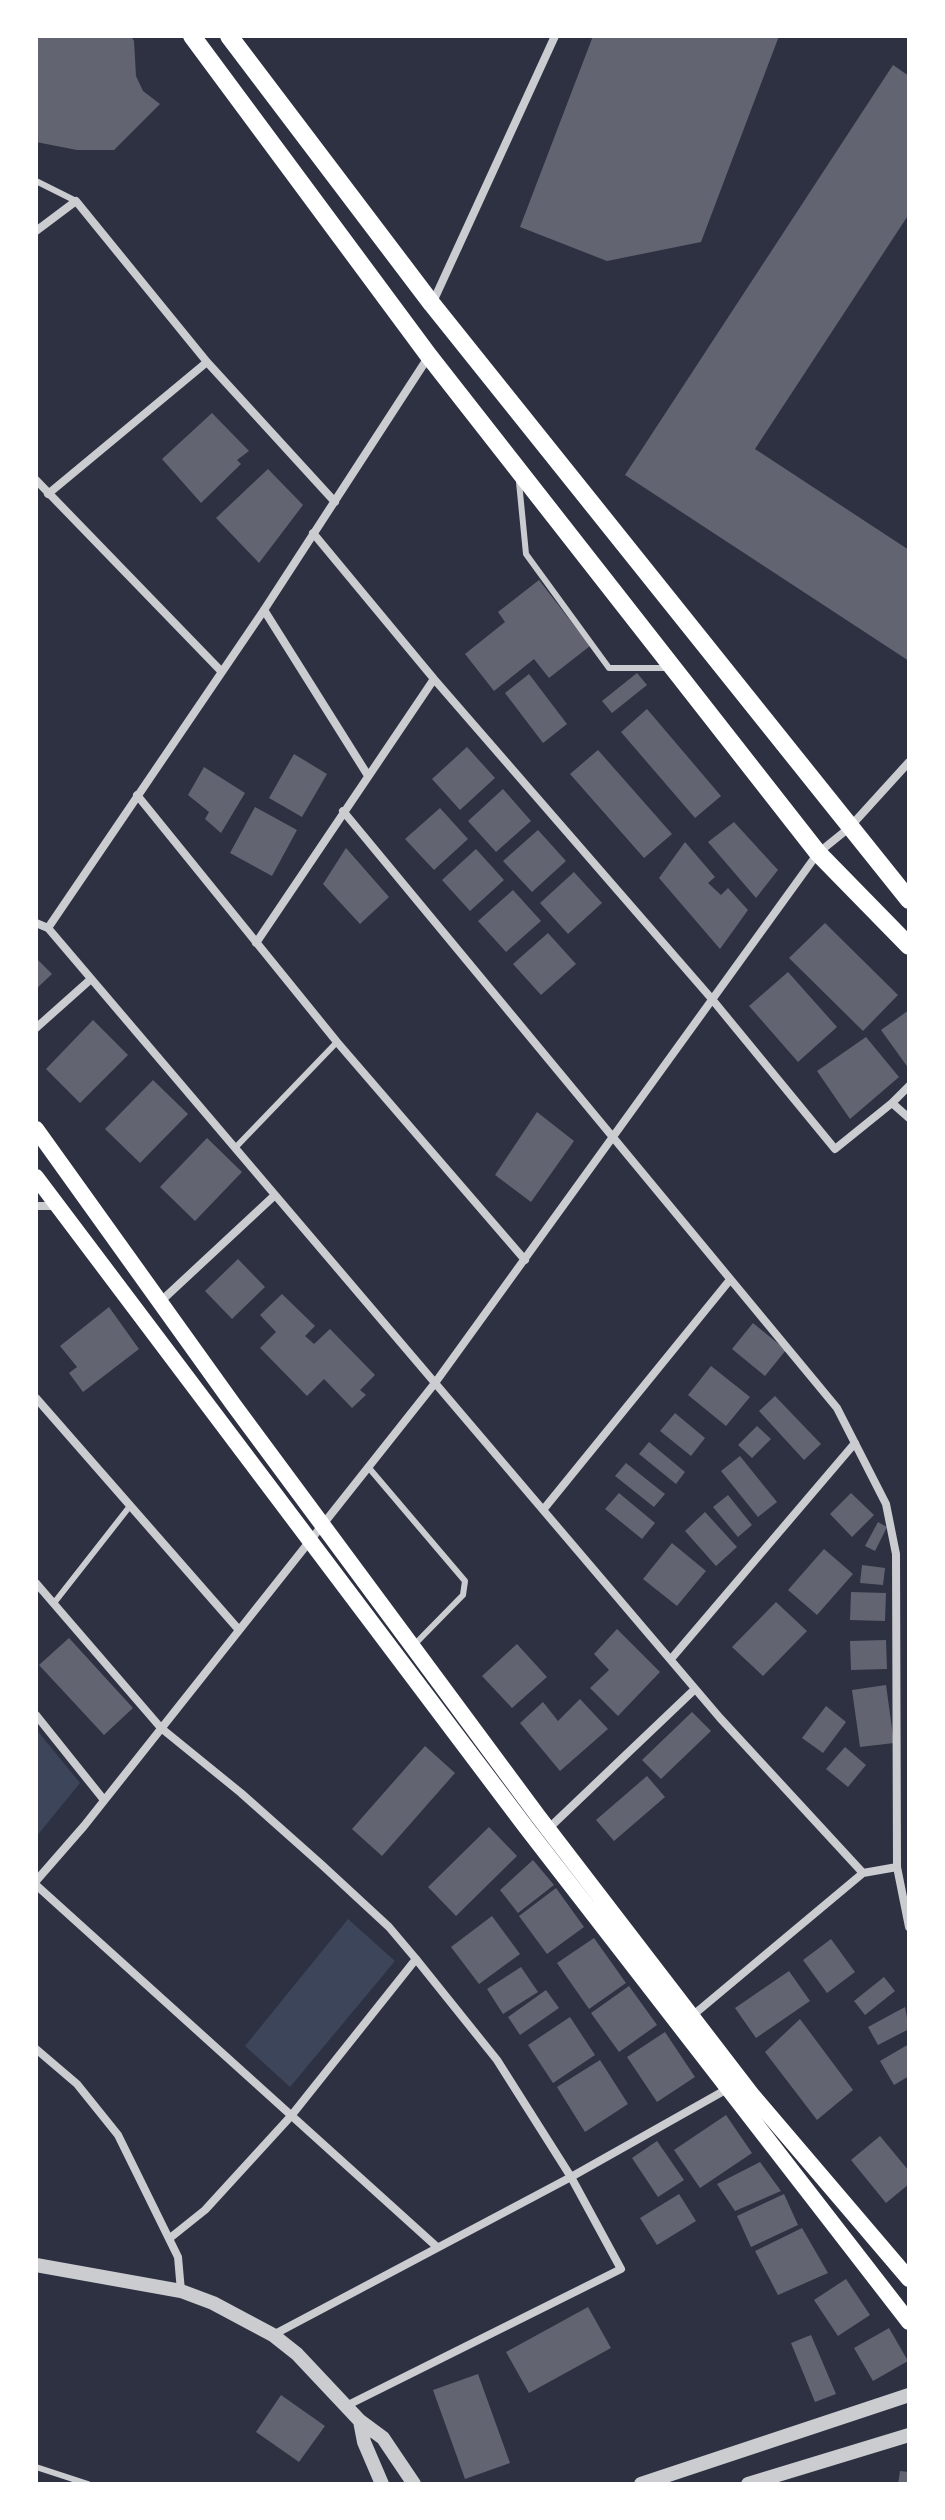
<!DOCTYPE html>
<html>
<head>
<meta charset="utf-8">
<style>
  body { margin:0 }
  #map { position:relative; width:945px; height:2520px; overflow:hidden; background:#2d3142; font-family:Overpass,sans-serif }
  canvas { display:block }
  .frame { position:absolute; inset:0; border:38px solid #fff; pointer-events:none }
</style>
</head>
<body>
<div id="map">
<canvas width="945" height="2520"></canvas>
<div class="frame"></div>
</div>
<script>
const context = document.querySelector('canvas').getContext('2d');
context.lineJoin = 'round';
function paint(path, color) { context.fillStyle = color; context.fill(path, 'evenodd'); }
const toPath = rows => new Path2D(rows.map(r => 'M' + r).join(''));
function trace(path, color, width, dash) { context.strokeStyle = color; context.lineWidth = width; context.lineCap = dash ? 'butt' : 'round'; context.setLineDash(dash || []); context.stroke(path); }
const green = toPath([
  [36,1729,80,1783,36,1837],
  [348,1919,395,1961,290,2087,245,2046]
]);
const building = toPath([
  [36,36,131,36,134,41,136,76,143,91,160,104,114,150,77,150,36,142],
  [593,36,779,36,701,242,607,261,520,227],
  [893,65,909,76,909,214,755,449,909,550,909,661,625,475],
  [212,413,249,451,237,460,241,464,201,503,162,459],
  [268,469,303,505,259,563,216,518],
  [539,580,590,646,549,678,534,659,494,691,465,654,505,622,498,612],
  [637,673,647,685,612,713,602,701],
  [529,674,567,724,543,743,505,693],
  [647,709,721,796,695,818,621,732],
  [467,747,495,778,460,810,432,779],
  [598,750,672,834,644,858,570,774],
  [294,754,327,774,302,817,269,798],
  [204,767,245,793,221,833,205,819,209,812,188,795],
  [503,789,531,821,496,852,468,821],
  [255,807,297,830,272,876,230,853],
  [440,808,468,839,434,870,405,839],
  [734,822,778,870,756,898,708,842],
  [538,830,566,861,532,892,503,861],
  [685,842,715,877,708,883,721,895,728,888,748,910,720,949,659,878],
  [346,848,389,897,360,924,323,884],
  [476,849,504,880,470,911,442,880],
  [574,872,602,903,568,934,540,903],
  [513,890,541,921,506,952,478,921],
  [825,923,898,995,863,1031,789,958],
  [548,933,576,964,541,995,513,964],
  [36,958,52,974,36,989],
  [788,972,837,1027,798,1062,749,1006],
  [909,1010,909,1069,881,1030],
  [93,1020,128,1055,80,1103,46,1069],
  [866,1037,899,1077,850,1119,817,1071],
  [153,1080,188,1114,140,1163,105,1129],
  [537,1112,574,1141,531,1202,495,1175],
  [207,1138,242,1172,195,1221,160,1187],
  [238,1259,265,1287,232,1319,205,1291],
  [282,1294,315,1326,305,1336,314,1344,330,1329,375,1375,360,1390,366,1395,352,1408,324,1379,307,1396,260,1348,276,1332,260,1315],
  [109,1307,139,1349,83,1392,69,1373,77,1367,60,1346],
  [753,1323,786,1350,765,1376,732,1349],
  [711,1366,750,1397,726,1426,688,1395],
  [775,1396,821,1444,804,1460,759,1411],
  [675,1413,705,1438,691,1456,660,1431],
  [757,1426,771,1439,752,1458,738,1445],
  [649,1442,685,1472,676,1484,639,1454],
  [740,1456,777,1502,758,1517,721,1471],
  [626,1463,665,1494,654,1507,615,1476],
  [619,1493,655,1523,642,1539,605,1509],
  [851,1493,874,1515,852,1537,830,1514],
  [728,1495,752,1525,738,1537,713,1507],
  [705,1512,737,1547,716,1566,685,1531],
  [878,1522,887,1527,875,1551,865,1546],
  [672,1543,706,1571,677,1606,643,1579],
  [824,1549,853,1574,817,1615,788,1590],
  [862,1565,885,1568,883,1585,860,1583],
  [851,1592,886,1593,885,1621,850,1620],
  [776,1602,807,1631,763,1676,732,1647],
  [617,1629,660,1672,618,1716,590,1688,609,1670,594,1654],
  [69,1638,133,1708,104,1735,39,1665],
  [886,1640,887,1669,851,1670,850,1641],
  [517,1644,547,1677,512,1708,482,1676],
  [886,1685,894,1743,860,1747,852,1690],
  [580,1699,608,1729,560,1771,520,1723,543,1702,558,1721],
  [826,1706,846,1722,823,1753,802,1738],
  [692,1712,711,1731,661,1779,642,1760],
  [425,1746,455,1773,382,1856,352,1829],
  [845,1747,866,1765,848,1787,826,1769],
  [647,1776,665,1797,614,1841,596,1820],
  [489,1827,517,1856,456,1916,428,1887],
  [533,1860,554,1885,518,1913,500,1890],
  [556,1888,584,1927,547,1954,519,1916],
  [492,1916,520,1954,479,1984,451,1947],
  [594,1938,626,1983,589,2009,557,1963],
  [831,1939,855,1972,827,1993,803,1960],
  [521,1967,538,1992,503,2014,487,1989],
  [789,1971,810,2001,756,2038,735,2008],
  [884,1977,895,1991,865,2015,854,2001],
  [629,1986,657,2025,619,2052,591,2013],
  [546,1990,559,2008,520,2035,508,2017],
  [905,2007,909,2029,878,2045,868,2027],
  [570,2017,595,2055,553,2083,528,2045],
  [800,2019,853,2090,817,2120,765,2052],
  [665,2032,695,2077,657,2102,627,2057],
  [909,2044,909,2076,894,2085,880,2061],
  [600,2060,628,2104,585,2132,557,2087],
  [726,2115,752,2153,700,2188,674,2150],
  [880,2136,909,2171,909,2184,886,2203,851,2160],
  [657,2141,684,2180,658,2197,632,2158],
  [760,2162,781,2191,735,2211,717,2184],
  [679,2194,696,2221,657,2245,640,2218],
  [784,2194,798,2225,751,2247,737,2216],
  [802,2228,828,2273,778,2295,755,2251],
  [846,2279,870,2315,838,2336,814,2300],
  [588,2307,611,2348,529,2393,506,2352],
  [889,2328,908,2361,873,2381,854,2348],
  [811,2335,836,2394,815,2402,791,2343],
  [478,2374,510,2463,465,2479,433,2390],
  [281,2395,325,2426,299,2462,256,2432],
  [900,2471,909,2472,909,2484,898,2484]
]);
const service = toPath([
  [36,181,76,201],
  [519,482,526,554,609,668,668,668],
  [235,1148,337,1042],
  [369,1468,465,1581,463,1595,414,1645],
  [54,1603,130,1506],
  [36,2467,88,2484]
]);
const minor = toPath([
  [36,231,76,201,207,362,335,502],
  [432,304,555,36],
  [36,480,221,671],
  [48,494,207,362],
  [313,533,434,679,711,998,835,1149,892,1103,909,1118],
  [264,610,367,774],
  [137,795,337,1042,525,1260],
  [343,811,837,1408,886,1504,896,1554,897,1867],
  [36,923,48,928,720,1718,863,1873,897,1867,909,1927],
  [48,928,264,610,429,356],
  [256,943,434,679],
  [36,1028,91,979],
  [892,1103,909,1086],
  [36,1206,55,1206],
  [160,1302,275,1195],
  [36,1398,239,1630],
  [543,1510,729,1281],
  [36,1583,161,1728,241,1793,322,1865,389,1927,416,1959,497,2060,571,2177,621,2269,348,2405],
  [671,1659,855,1443],
  [36,1715,104,1800],
  [548,1829,695,1689],
  [36,1881,84,1826,435,1383,818,853,849,828,909,762],
  [36,1885,437,2247],
  [692,2016,863,1873],
  [36,2049,77,2084,118,2135,178,2257,181,2291],
  [170,2238,205,2210,291,2116,416,1959],
  [273,2335,571,2177,729,2088]
]);
const tertiary = toPath([
  [36,2265,181,2291,213,2303,273,2335,297,2354,360,2421,383,2438,414,2484],
  [360,2421,364,2442,382,2484],
  [641,2484,909,2395],
  [748,2484,909,2435]
]);
const secondary = toPath([
  [36,1129,233,1404,538,1816,753,2096,909,2279],
  [36,1177,525,1826,909,2322]
]);
const primary = toPath([
  [192,36,429,356,818,853,909,946],
  [229,36,432,304,909,900]
]);
paint(green, '#3c4559');
paint(building, '#626471');
trace(service, '#caccd0', 6);
trace(minor, '#caccd0', 8);
trace(tertiary, '#caccd0', 14);
trace(secondary, '#fff', 16);
trace(primary, '#fff', 18);
</script>
</body>
</html>
